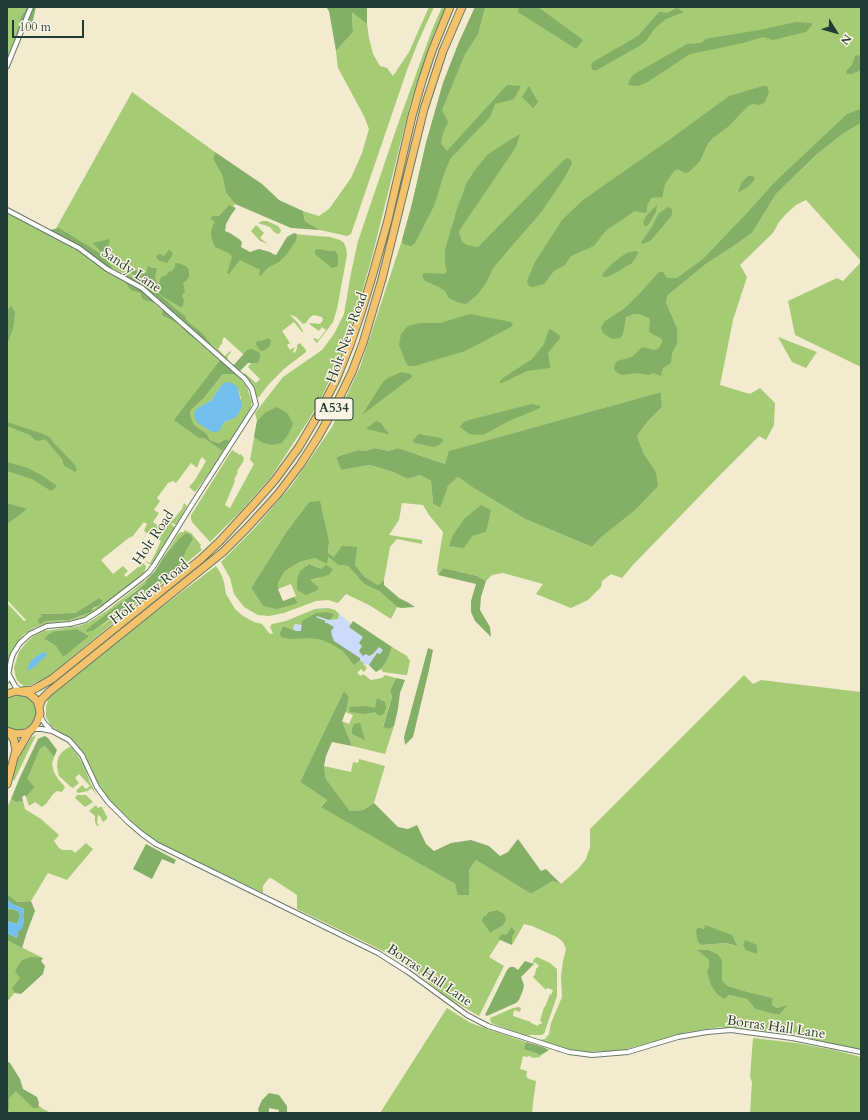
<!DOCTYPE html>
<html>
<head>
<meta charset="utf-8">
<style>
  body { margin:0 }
  #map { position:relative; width:868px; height:1120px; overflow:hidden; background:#f3ebd0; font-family:Cardo,serif }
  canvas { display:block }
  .frame { position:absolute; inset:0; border:8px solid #1f3d34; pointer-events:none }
  .north { position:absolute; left:816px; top:12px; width:40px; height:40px; -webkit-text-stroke:3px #fcf5e5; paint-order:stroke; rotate:127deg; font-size:11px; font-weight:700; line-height:16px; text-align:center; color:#1f3d34 }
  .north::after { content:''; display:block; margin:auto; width:14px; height:18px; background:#1f3d34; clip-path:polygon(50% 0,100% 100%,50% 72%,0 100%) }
  .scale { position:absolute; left:12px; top:20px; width:72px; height:18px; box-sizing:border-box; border:2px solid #1f3d34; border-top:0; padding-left:5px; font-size:12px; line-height:14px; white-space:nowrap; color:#1f3d34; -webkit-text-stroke:3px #fcf5e5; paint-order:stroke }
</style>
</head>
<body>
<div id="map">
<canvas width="868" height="1120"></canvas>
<div class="frame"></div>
<div class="north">N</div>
<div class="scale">100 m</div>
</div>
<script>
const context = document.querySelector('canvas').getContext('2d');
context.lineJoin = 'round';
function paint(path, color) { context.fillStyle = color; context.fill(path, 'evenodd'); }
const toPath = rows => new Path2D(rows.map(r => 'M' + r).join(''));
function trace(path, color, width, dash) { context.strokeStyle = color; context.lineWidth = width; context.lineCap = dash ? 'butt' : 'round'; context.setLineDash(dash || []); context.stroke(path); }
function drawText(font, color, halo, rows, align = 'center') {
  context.font = font + ' Cardo,serif'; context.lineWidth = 3; context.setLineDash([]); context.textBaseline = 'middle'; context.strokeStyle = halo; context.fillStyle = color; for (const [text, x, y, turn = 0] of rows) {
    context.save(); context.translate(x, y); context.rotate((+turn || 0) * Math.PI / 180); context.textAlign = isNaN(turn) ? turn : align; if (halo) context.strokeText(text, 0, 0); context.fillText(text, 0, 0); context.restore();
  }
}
const built = toPath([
  [322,608,328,608,335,610,351,624,389,648,375,671,367,664,365,666,363,664,364,663,345,649,294,634,286,621,315,609]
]);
const green = toPath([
  [7,7,28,7,7,59],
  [429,7,434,7,419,40,407,70,351,234,347,236,320,230,305,221,303,211,319,216,329,209,351,178,362,153,369,129,364,116,338,68,336,51,353,32,352,11,367,24,369,38,373,54,380,66,387,68,393,76,409,52],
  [442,7,446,7,434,34,410,105,372,257,358,306,345,344,332,375,321,398,308,421,271,477,241,511,210,542,192,522,191,519,191,515,195,509,232,450,240,455,241,454,244,458,243,462,237,471,238,472,234,480,235,481,225,505,230,508,254,464,250,460,257,421,255,413,283,377,322,350,334,334,344,314,351,273,358,241,399,121,432,30],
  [475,7,861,7,861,119,836,126,704,260,659,294,677,328,666,302,668,295,706,264,738,243,752,233,776,194,816,155,844,133,861,123,861,261,806,200,796,205,786,214,779,222,773,233,740,265,747,277,733,320,720,385,750,394,760,388,775,403,774,425,766,440,759,436,722,473,632,566,622,578,611,574,602,581,601,587,588,600,571,608,536,594,543,584,503,573,492,575,486,581,477,576,443,568,438,575,437,569,443,532,429,515,423,505,402,503,399,520,389,535,422,540,422,544,397,539,390,547,384,580,378,585,365,577,355,565,334,557,328,553,329,542,309,502,287,531,251,588,263,606,298,603,294,597,296,596,291,584,278,589,278,583,285,571,300,562,315,558,328,557,338,565,348,566,364,584,379,591,397,607,391,619,369,605,346,594,338,603,328,600,316,601,284,613,269,616,258,615,244,607,234,594,230,578,221,562,253,530,292,485,332,427,360,367,402,240,412,204,426,143,443,83,459,42],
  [661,392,662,407,649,420,637,436,644,454,656,472,592,547,525,519,472,487,458,477,448,486,439,508,433,504,431,481,420,475,408,479,393,472,370,465,341,470,336,457,358,450,365,451,375,448,389,451,398,448,445,464,450,451],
  [311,564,321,569,319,578,310,580],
  [132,92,215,152,213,159,222,175,226,193,235,204,213,239,263,272,294,234,330,237,340,240,344,243,346,248,347,255,337,309,333,322,324,334,317,343,313,339,315,338,318,340,326,330,322,327,319,331,309,324,310,323,320,324,323,320,322,317,314,315,310,317,306,323,303,324,296,317,291,315,290,315,298,323,303,331,302,332,294,322,282,331,290,343,287,345,290,350,295,347,293,352,295,353,297,348,297,345,300,343,306,350,306,352,284,369,269,384,259,397,257,397,253,386,243,375,245,373,256,383,260,379,248,367,251,363,257,362,243,354,224,337,222,341,223,342,218,349,225,356,230,351,231,352,227,357,228,359,227,361,143,285,109,266,54,232],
  [7,210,52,234,52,237,79,249,141,289,162,310,220,360,175,420,204,438,222,451,226,439,219,443,210,440,207,434,194,425,190,414,191,410,203,399,223,374,231,374,238,376,247,387,252,402,250,410,218,461,195,492,189,487,195,480,206,461,202,457,200,460,197,468,191,463,176,483,173,481,168,483,157,498,160,501,154,510,159,513,153,522,157,525,159,523,163,526,165,523,163,521,166,517,172,521,182,509,184,503,187,506,176,525,172,523,171,524,175,527,152,564,149,564,145,561,150,563,154,556,161,541,148,532,147,533,144,531,147,524,144,522,132,537,130,537,101,560,113,574,123,566,128,571,124,575,126,577,143,563,146,566,145,570,144,573,94,612,84,617,69,621,47,623,34,628,23,635,15,646,8,661,7,603,24,621,26,620,7,600],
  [220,387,238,390,241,398,230,420,226,421,223,424,198,408,212,400],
  [99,598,98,606,83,615,69,620,46,621,40,623,38,619,42,616,41,614,75,613],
  [262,221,267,221,278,226,281,230,280,233,278,234,274,232,270,227,258,223],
  [256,225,264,233,260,238,268,244,260,241,251,231],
  [861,262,861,367,795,335,788,301,837,278,843,281],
  [778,337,817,352,806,368,792,362],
  [184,530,191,533,201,545,200,547,202,550,49,676,31,685,24,686,20,683,17,680,15,674,14,667,19,652,25,644,32,637,44,631,79,626,89,622,108,610,147,579,145,584,132,593,88,632,93,631,110,620,148,592,173,571,185,554,185,550,193,541,178,540,165,555,178,534,181,532,184,532],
  [77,629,89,636,56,646,45,640,56,631],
  [216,566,221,574,224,582,226,594,235,609,243,616,254,622,262,624,270,634,273,633,270,627,272,624,286,621,315,609,328,608,335,610,339,614,338,619,329,620,331,619,316,613,302,625,295,624,293,628,294,630,283,626,280,632,312,634,345,649,364,663,363,664,367,668,364,672,361,669,357,673,361,676,363,674,371,680,382,678,385,675,396,678,390,691,392,697,383,726,389,729,394,726,385,754,352,746,342,721,349,724,353,715,345,712,349,697,344,692,300,782,327,800,321,806,455,884,459,895,469,894,469,870,476,860,531,894,553,881,561,884,579,868,586,859,590,847,590,829,744,675,753,684,761,680,861,692,861,1050,818,1041,804,1036,796,1035,780,1034,775,1032,720,1027,688,1032,623,1050,587,1052,568,1049,538,1040,545,1039,549,1034,551,1023,562,997,561,977,563,961,566,949,563,942,557,937,532,926,524,924,512,945,512,937,511,927,506,935,499,939,500,940,489,957,504,966,479,1016,460,1005,447,997,402,961,369,944,297,909,297,895,271,878,268,879,263,886,263,893,157,842,148,836,105,797,98,786,90,765,79,748,72,741,51,726,46,717,46,706,48,701,47,700,50,696,138,625],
  [497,910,489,932,481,920,484,916,486,916,488,912],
  [698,927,704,929,736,946,726,943,702,945],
  [698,950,722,960,722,980,728,986,748,992,773,998,772,1005,777,1008,787,1006,780,1014,773,1014,755,1009,747,999,729,995,707,972,709,965,708,959],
  [392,647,407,656,410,661,407,675,405,675,383,672,381,669,387,661],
  [20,694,26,696,31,700,35,705,36,711,36,717,33,723,29,727,24,730,18,731,12,730,7,727,7,698,14,695],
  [36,735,14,781,12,778,17,761,24,745,26,746,32,737],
  [45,746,54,757,52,764,54,772,58,779,65,787,62,792,57,791,53,794,46,804,42,807,35,802,29,806,26,797,35,787,26,779,40,749],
  [69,747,72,748,78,756,84,765,90,782,97,795,91,788,88,791,78,793,76,791,82,785,86,789,90,786,79,774,75,778,79,783,73,788,71,787,59,776,57,767,58,758,62,752],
  [359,759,385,766,374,803,363,810,350,811,326,779,324,766,351,772,353,762,358,763],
  [77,795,86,795,93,802,85,807,75,798],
  [11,799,17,803,19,801,23,801,25,809,28,811,41,819,59,835,54,841,59,848,62,850,72,850,75,853,86,843,93,849,67,880,48,873,31,901,17,902,7,894,7,808],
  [96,805,98,808,100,807,102,807,107,817,107,819,103,822,100,816,98,815,97,823,99,825,97,826,95,822,95,816,89,811],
  [7,940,43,958,7,1002],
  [537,957,550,963,557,969,557,996,544,1034,541,1035,532,1035,526,1036,491,1023,490,1018,513,1008,519,1007,521,1008,520,1012,514,1010,513,1016,531,1022,531,1023,538,1026,539,1024,541,1024,542,1022,540,1021,544,1007,545,1007,550,994,551,995,553,990,547,988,546,990,533,977,535,974,536,969,539,966,535,962,534,964,533,962,534,959],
  [447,1008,469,1022,476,1025,526,1042,525,1049,541,1055,540,1057,534,1058,529,1056,527,1057,523,1056,520,1069,527,1071,527,1072,526,1076,529,1079,536,1081,533,1103,532,1113,380,1113],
  [753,1038,796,1043,834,1050,861,1057,861,1113,750,1113,752,1082,750,1077],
  [11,1083,43,1109,51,1113,7,1113,7,1097]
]);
const forest = toPath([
  [26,7,36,7,33,20,30,28,26,32,16,35,21,17,26,9],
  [326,7,367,7,367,24,352,12,353,32,336,51,329,11],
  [475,7,485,7,478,34,465,54,442,110,448,122,443,133,441,144,447,151,507,85,521,86,514,99,495,104,490,117,450,159,444,174,434,206,415,243,411,246,403,244,402,240,412,204,426,143,443,83,459,42],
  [519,7,538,7,583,40,576,49,518,12],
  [677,8,684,12,666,19,655,28,646,41,641,45,597,70,593,70,592,69,591,66,593,62,638,36,659,12,661,12,667,13],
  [796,22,810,23,812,23,812,25,806,32,773,40,763,37,743,43,710,50,690,54,646,83,638,86,628,85,629,81,632,76,636,73,687,44,701,43,706,39,710,38,760,30],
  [858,55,861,59,861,70,852,74,847,74,846,72,847,70,852,65,855,56],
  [529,86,538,102,533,108,522,97],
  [763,86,767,86,769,92,765,102,760,105,753,104,748,106,729,126,713,138,708,143,700,161,689,172,685,173,678,169,674,171,665,184,662,198,658,197,651,198,647,206,647,212,645,213,635,211,608,229,603,234,594,246,571,256,565,265,554,271,544,284,532,287,529,286,527,281,535,262,562,220,583,200,669,140,729,96],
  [861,109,861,123,844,133,816,155,776,194,752,233,738,243,706,264,668,295,666,302,677,328,677,344,672,353,671,363,663,368,661,376,653,373,649,375,637,373,622,375,616,372,614,369,615,364,617,361,632,357,640,349,643,347,653,350,658,349,662,343,662,340,660,338,649,332,650,320,649,318,639,314,634,314,626,317,623,334,620,338,612,339,604,334,602,331,601,328,605,321,625,308,643,290,658,273,660,272,663,272,667,278,677,278,703,259,746,214,776,181,847,114],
  [520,134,516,147,459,231,462,242,467,245,478,247,564,160,567,158,571,160,572,163,565,177,542,211,493,268,486,283,477,295,466,304,457,302,449,298,445,291,439,287,425,281,422,276,424,273,445,274,447,271,445,264,445,250,457,209,467,182,475,170,487,155,510,140],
  [215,152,262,184,279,200,303,211,305,221,320,230,291,228,235,204,226,193,222,175,213,159],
  [748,176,753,176,755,179,748,187,739,192,738,191,742,182],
  [229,205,236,208,234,211,231,215,226,224,225,231,230,233,239,239,242,242,241,247,250,252,259,249,270,252,273,254,276,255,287,237,294,233,297,234,296,240,288,253,279,262,269,267,259,277,260,270,240,260,229,274,227,273,232,257,229,253,215,247,213,243,211,235,212,227,215,222,211,219,212,216,219,216],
  [657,205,656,212,650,222,648,225,646,226,644,225,643,222,646,216],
  [668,207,671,208,672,211,672,215,670,218,650,241,642,244,641,242,652,227,658,214],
  [59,228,98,252,106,259,113,269,91,260,82,253,73,243,52,233,50,230],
  [110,239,108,247,111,251,107,254,100,251,93,243],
  [319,249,329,251,335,251,338,255,338,266,332,268,315,254,315,250],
  [169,250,171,251,173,254,167,263,158,260,156,256,160,254,164,256],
  [635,251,638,252,638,254,632,263,612,275,606,277,602,276,604,272,612,264,622,256,627,253],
  [175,263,178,263,186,266,189,270,189,276,187,280,183,283,185,292,182,295,184,301,182,308,162,296,158,292,160,279,163,276,167,275,168,272,172,271,175,267],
  [148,266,152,268,157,268,155,277,157,284,153,285,141,278,133,275,130,269,135,270,139,273,146,273],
  [124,274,140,280,153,289,177,310,185,316,187,321,203,334,210,343,211,347,208,349,186,332,179,324,162,315,163,309,159,304,142,299,141,293,131,290,126,283,122,276],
  [11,306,15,312,13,329,7,344,7,311],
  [470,314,511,322,513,324,511,327,465,351,415,366,409,366,406,363,399,345,401,334,408,326,420,323,440,323],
  [549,329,552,330,559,335,560,338,548,353,550,366,550,368,527,371,502,383,500,383,500,381,503,378,532,359,544,344],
  [269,338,271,341,270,346,265,350,261,351,258,348,256,344,257,341,262,341,266,339],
  [252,349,260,353,260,358,258,363,248,363,240,371,233,366,247,350],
  [220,360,238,376,231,374,223,374,203,399,191,410,190,414,194,425,207,434,210,440,219,443,226,439,229,441,222,451,204,438,199,438,174,420],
  [401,372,411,374,412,377,362,415,383,382,388,378],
  [661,392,662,407,649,420,637,436,644,454,656,472,658,486,635,510,601,537,592,547,525,519,472,487,458,477,448,486,440,508,433,504,431,481,420,475,408,479,393,472,370,465,341,470,336,457,358,450,365,451,375,448,389,451,398,448,445,464,449,451],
  [532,404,540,406,540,408,507,422,483,435,469,434,460,427,461,425,464,422,469,420],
  [277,407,288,414,293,424,289,433,282,443,272,445,263,443,254,437,257,421,266,412],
  [376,421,380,422,389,434,388,434,366,429],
  [7,422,43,434,51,438,53,442,75,465,77,470,75,472,67,467,64,466,62,459,45,439,39,441,35,440,30,435,7,426],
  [419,434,441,438,443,440,442,442,439,445,434,447,415,443,413,442,413,440],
  [7,462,28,468,43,476,57,486,51,491,32,479,7,471],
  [320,501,329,542,328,553,334,557,342,546,357,547,355,565,365,577,378,585,384,580,384,585,399,598,409,603,415,607,401,608,397,607,379,591,364,584,348,566,338,565,328,557,327,564,315,558,300,562,285,571,278,583,278,589,283,601,294,597,298,603,277,609,263,606,251,588,287,531,309,502],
  [7,503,27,509,7,524],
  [481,505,491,510,486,532,472,536,464,548,449,546,453,535,465,518],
  [186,533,191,535,193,540,186,550,185,554,181,562,173,571,148,592,93,631,87,632,86,630,145,584,147,579,155,571,165,555,178,540],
  [310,564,321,569,326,565,333,569,329,575,310,580,318,587,318,590,306,595,297,590,297,580,300,571,305,567],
  [443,568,477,576,486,581,481,597,480,610,490,627,491,637,475,621,471,612,471,601,476,584,438,575],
  [99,598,103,601,98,606,93,608,91,612,83,615,69,620,46,621,40,624,38,622,38,619,42,616,40,614,75,613],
  [326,612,334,614,331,619,329,620,317,616,316,617,320,619,324,620,325,621,325,623,327,623,334,627,331,631,332,636,334,641,360,658,360,660,354,665,342,650,329,643,319,639,307,638,291,639,281,637,280,632,283,626,296,631,301,631,302,621,316,613],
  [353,621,392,647,387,661,381,669,376,672,369,665,377,653,380,654,383,650,379,647,373,654,369,656,366,654,363,656,359,651,362,646,359,643,363,637,349,627],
  [77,629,89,636,63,657,56,646,44,639,49,634,56,631],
  [428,648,433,650,429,670,413,737,405,745,404,737],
  [396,678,405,680,400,693,398,709,394,726,389,729,383,727,392,697,390,691],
  [344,691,349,697,346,711,342,721,352,746,332,742,326,756,324,766,326,779,350,811,363,810,374,803,398,827,408,829,417,825,426,844,434,851,451,843,471,840,489,846,500,856,508,852,518,839,541,871,546,869,561,884,553,881,531,894,476,860,469,870,469,895,458,895,455,884,321,807,327,800,300,782],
  [377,698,385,702,386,708,384,714,379,716,375,712,365,714,350,712,349,707,365,706,375,708],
  [360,723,363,733,365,740,352,734,352,729,354,724],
  [45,736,48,738,57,750,54,757,45,746,40,749,27,779,35,787,26,797,25,795,22,797,23,801,19,801,17,803,11,799,20,777,38,739,42,737],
  [146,844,176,860,174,864,162,859,152,879,133,869],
  [7,894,17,902,31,901,35,911,27,932,22,948,7,940,7,933,17,938,18,932,24,922,23,916,24,909,14,905,7,900],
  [9,908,18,911,20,916,17,924,7,921,7,912],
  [497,910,504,914,506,920,503,925,490,933,481,920,484,916,486,916,488,912],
  [705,925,732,935,737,946,726,943,702,945,698,942,696,931,698,927,704,929],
  [511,927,515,931,512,937,512,945,498,939,502,934,506,935],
  [745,940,757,945,757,954,746,950,743,945],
  [697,950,708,950,717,954,722,960,722,980,728,986,748,992,773,998,772,1005,777,1008,788,1005,780,1014,773,1014,755,1009,747,999,729,995,724,999,717,994,711,985,707,972,709,965,708,959],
  [31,957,43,958,41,961,45,966,43,974,21,994,15,993,12,988,20,978,15,971,22,960],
  [525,961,534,964,521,977,524,985,523,990,519,1000,516,1003,487,1016,485,1015,507,970,510,967,514,967,518,970],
  [526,1042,543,1047,549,1050,541,1055,524,1049],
  [7,1061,10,1063,20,1079,23,1089,37,1097,39,1103,38,1108,33,1108,16,1091,9,1098,9,1110,7,1113],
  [269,1093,279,1095,287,1106,287,1113,278,1113,279,1110,269,1108,269,1113,259,1113,258,1109,262,1100]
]);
const water = toPath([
  [228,382,232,383,237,386,238,390,242,405,240,411,236,417,230,420,226,421,223,424,219,431,216,432,212,432,198,423,195,419,194,412,198,408,212,400,220,387,224,383],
  [45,652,47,655,43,659,40,661,35,667,27,671,29,664,35,657,42,653],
  [7,900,14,905,24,909,23,916,24,922,22,929,18,932,17,938,7,933,7,921,17,924,20,916,18,911,9,908,7,912]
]);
const minor = toPath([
  [7,66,31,7],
  [7,210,79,248,107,269,142,288,245,379,252,389,256,405,191,506,155,564,149,572,142,578,99,611,85,620,70,624,47,626,30,634,20,643,13,654,11,660,7,681],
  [9,675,15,686,20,691],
  [40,716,45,724,50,729],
  [33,729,42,729,52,731,69,740,82,755,97,787,108,802,128,822,142,834,156,844,378,953,408,972,467,1015,488,1026,569,1052,592,1055,628,1052,678,1037,707,1032,731,1030,792,1038,861,1052]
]);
const trunk = toPath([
  [22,691,32,690,38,687,52,679,201,559,220,541,253,505,275,480,299,447,319,413,336,380,350,345,361,313,372,277,388,220,412,116,422,81,432,51,450,7],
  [7,694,16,691,28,693,33,697,37,701,39,707,40,714,38,720,35,726,30,731,26,733,16,734,7,731],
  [39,707,42,699,49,692,223,552,247,528,278,494,300,465,318,437,335,407,352,372,363,343,382,279,424,109,443,51,462,7],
  [16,754,29,732],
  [7,784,16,750,14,740,9,732]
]);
const shields = [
  [334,409,38]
];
const shieldNames = [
  ["A534",334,409]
];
const streetNames = [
  ["Sandy Lane",131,271,34],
  ["Holt New Road",348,338,-70],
  ["Holt Road",154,538,-56],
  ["Holt New Road",150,593,-38],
  ["Borras Hall Lane",429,976,34],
  ["Borras Hall Lane",776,1028,8]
];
paint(built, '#cddbfa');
paint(green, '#a6cb75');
paint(forest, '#84af66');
paint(water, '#72beec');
trace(minor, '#697a6b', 6);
trace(trunk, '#697a6b', 9);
trace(minor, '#fff', 4);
trace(trunk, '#f3c26a', 7);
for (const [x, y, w] of shields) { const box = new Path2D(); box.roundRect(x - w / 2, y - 11, w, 22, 3); context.fillStyle = '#fcf5e5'; context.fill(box); trace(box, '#1f3d34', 1); }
drawText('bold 13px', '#1f3d34', null, shieldNames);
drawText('14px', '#1f3d34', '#fcf5e5', streetNames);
</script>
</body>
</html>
